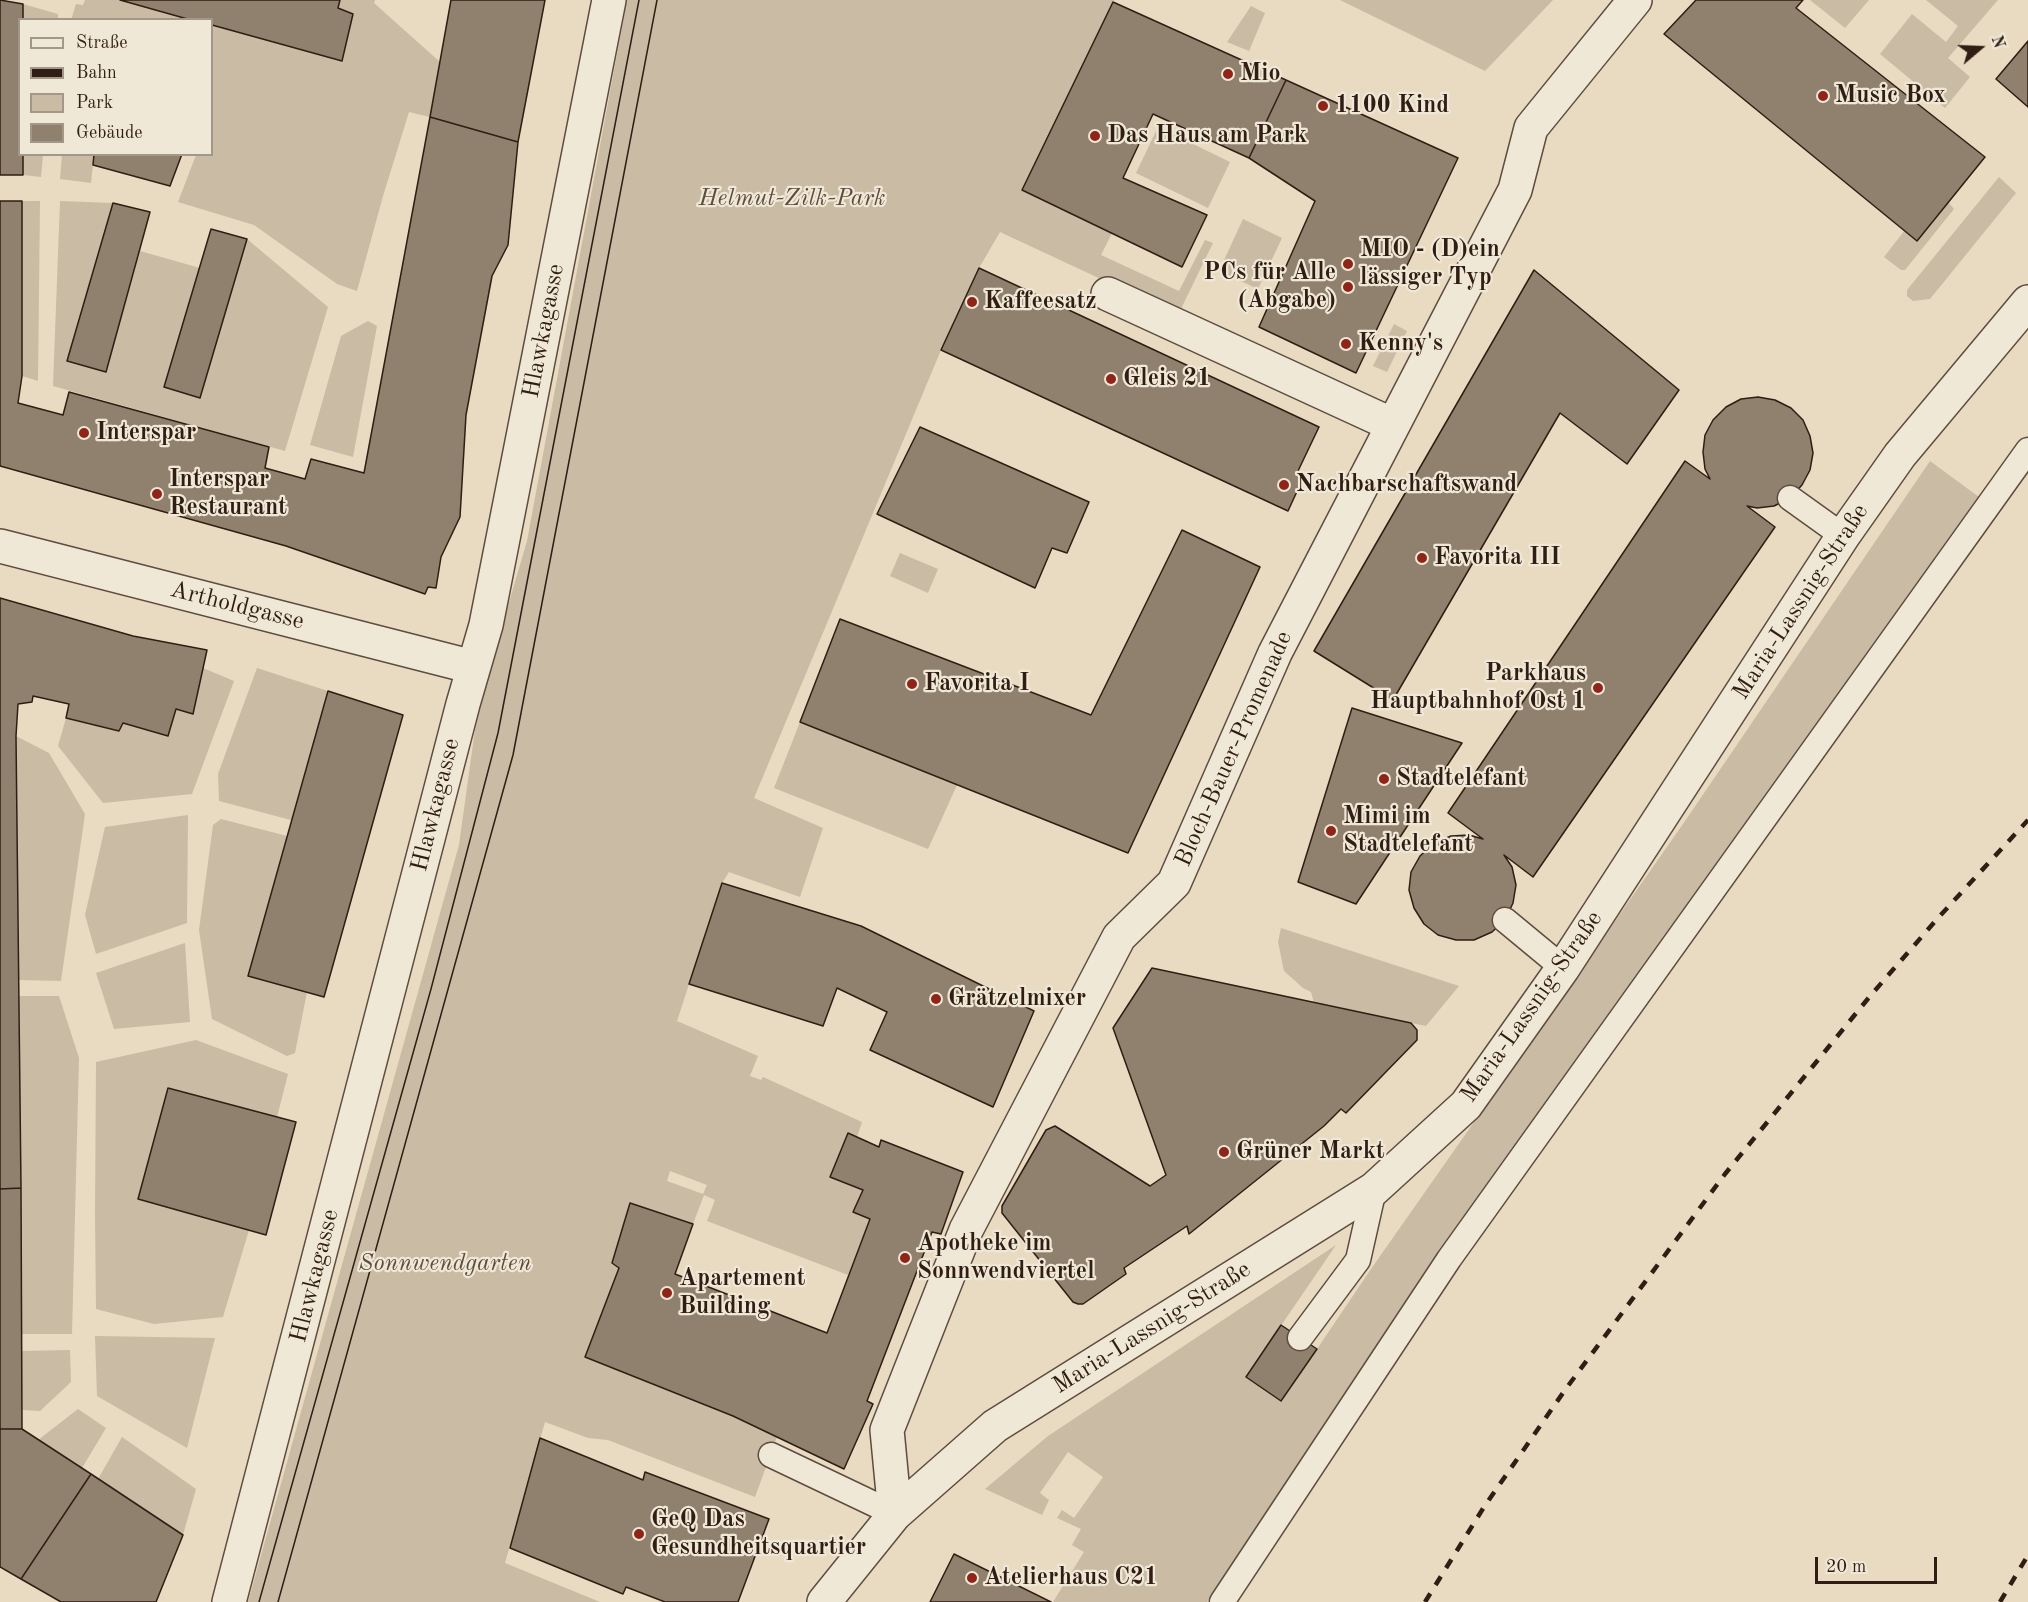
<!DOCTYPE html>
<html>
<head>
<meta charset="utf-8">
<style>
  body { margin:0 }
  #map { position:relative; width:2028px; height:1602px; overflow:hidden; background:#e8dbc2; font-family:"Old Standard TT",serif }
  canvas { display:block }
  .legend { position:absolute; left:18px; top:18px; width:195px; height:138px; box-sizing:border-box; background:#f0e8d7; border:2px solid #a39789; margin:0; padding:8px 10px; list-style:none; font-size:18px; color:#301d13 }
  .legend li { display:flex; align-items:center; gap:12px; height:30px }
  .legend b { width:30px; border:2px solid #a39789 }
  .north { position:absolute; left:1950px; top:18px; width:60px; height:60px; -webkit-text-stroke:4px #f0e8d7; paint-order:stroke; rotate:71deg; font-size:16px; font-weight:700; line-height:24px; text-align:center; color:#301d13 }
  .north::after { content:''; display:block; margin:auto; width:21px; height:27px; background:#301d13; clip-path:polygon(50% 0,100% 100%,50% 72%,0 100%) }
  .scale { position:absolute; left:1815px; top:1557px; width:122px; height:27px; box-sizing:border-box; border:3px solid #301d13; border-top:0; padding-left:8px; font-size:18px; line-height:21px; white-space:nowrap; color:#301d13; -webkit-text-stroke:4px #f0e8d7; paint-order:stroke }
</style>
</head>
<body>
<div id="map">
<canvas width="2028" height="1602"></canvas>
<ul class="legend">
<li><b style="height:8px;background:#f0e8d7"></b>Straße</li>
<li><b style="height:8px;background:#301d13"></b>Bahn</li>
<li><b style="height:16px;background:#c9bba4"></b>Park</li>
<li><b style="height:16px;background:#90806e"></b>Gebäude</li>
</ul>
<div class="north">N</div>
<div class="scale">20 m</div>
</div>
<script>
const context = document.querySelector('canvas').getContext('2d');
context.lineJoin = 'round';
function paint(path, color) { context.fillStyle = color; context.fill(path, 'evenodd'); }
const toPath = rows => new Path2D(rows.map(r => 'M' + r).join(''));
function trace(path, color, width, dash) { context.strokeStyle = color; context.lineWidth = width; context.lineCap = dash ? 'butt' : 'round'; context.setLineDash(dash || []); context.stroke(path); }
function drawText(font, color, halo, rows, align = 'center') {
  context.font = font + ' "Old Standard TT",serif'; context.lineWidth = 4.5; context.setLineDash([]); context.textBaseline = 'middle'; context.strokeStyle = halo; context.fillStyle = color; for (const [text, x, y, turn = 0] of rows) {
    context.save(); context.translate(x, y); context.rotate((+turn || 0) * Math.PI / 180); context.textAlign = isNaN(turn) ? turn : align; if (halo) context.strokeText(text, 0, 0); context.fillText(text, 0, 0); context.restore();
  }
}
const green = toPath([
  [85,0,120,0,191,20,71,20,76,4,83,5],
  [340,0,375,0,374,3,440,62,430,117,409,112,383,196,357,291,337,284,254,225,178,202,196,155,212,154,212,25,341,61,353,14,338,8],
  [627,0,1114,0,1022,190,1112,233,1101,255,1179,291,1205,240,1213,243,1178,315,1000,232,979,268,941,350,754,798,823,828,800,897,729,872,722,883,677,1021,758,1056,750,1076,761,1080,763,1077,862,1122,857,1137,848,1133,830,1177,863,1190,854,1212,870,1219,848,1275,707,1221,715,1200,704,1195,693,1224,630,1203,612,1262,619,1268,585,1357,733,1416,777,1437,755,1497,608,1440,588,1438,545,1422,505,1563,600,1602,248,1602,459,845,478,708,527,541],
  [670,1171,707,1185,703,1194,667,1181],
  [1340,0,1553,0,1485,71],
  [1810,0,1869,0,1845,28],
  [1926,0,1998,0,1948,58,1970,77,1945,108,1880,54,1912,14,1946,42,1958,26],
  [23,4,58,14,58,19,23,20],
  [1251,6,1265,13,1249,51,1227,42],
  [1158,127,1230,162,1208,208,1136,173],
  [23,155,43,155,41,177,23,175],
  [62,155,94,155,91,183,60,179],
  [1999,177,2016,193,1930,299,1913,301,1907,296,1907,290],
  [22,201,40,201,38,381,22,376],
  [60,201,113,203,67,362,106,372,140,251,200,268,164,387,199,398,247,239,328,307,285,451,53,386],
  [1948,202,1954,209,1905,270,1901,270,1884,257,1905,230],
  [1243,219,1282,238,1258,289,1219,271],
  [368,321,377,326,353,457,310,445,341,336],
  [1394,324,1407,331,1387,372,1373,366],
  [1930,461,1979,497,1730,847,1207,1602,1053,1602,1084,1552,1072,1545,1081,1529,1057,1518,1062,1510,1074,1518,1103,1477,1068,1452,1040,1493,1049,1500,1042,1515,985,1489,1048,1436,1336,1245,1246,1377,1282,1401,1371,1269,1683,824],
  [900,553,938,569,928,593,890,576],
  [203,668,234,681,192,794,103,803,58,746,66,718,119,731,123,723,168,736,176,709,193,714],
  [257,668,328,691,291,820,219,801,218,774],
  [800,722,957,785,928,849,774,788],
  [16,736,49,753,85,814,61,981,19,980],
  [188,815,187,923,96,954,85,915,105,827],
  [221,819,287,836,248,975,307,992,295,1053,287,1056,212,1019,199,930,213,825],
  [1281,928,1459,986,1426,1026,1314,1003,1311,992,1303,988,1284,971,1278,942],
  [185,943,190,1022,114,1029,96,973],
  [19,996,59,996,79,1058,72,1334,21,1334],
  [196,1040,288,1074,277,1117,168,1088,139,1199,249,1230,223,1317,154,1324,96,1309,95,1216,96,1062],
  [95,1336,215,1338,187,1448,97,1396],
  [70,1350,71,1382,40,1411,22,1410,21,1351],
  [78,1409,106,1428,82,1468,38,1440],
  [122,1437,196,1489,183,1535,98,1479]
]);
const building = toPath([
  [0,0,23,4,23,20,20,20,20,154,23,154,23,175,0,175,0,0],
  [120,0,340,0,338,8,353,14,342,61,212,25,212,20,191,20,120,0],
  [451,0,545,0,518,142,430,117,451,0],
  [1696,0,1803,0,1796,8,1985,157,1917,241,1664,34,1696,0],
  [1113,2,1286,80,1249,158,1153,114,1123,178,1207,215,1182,267,1022,190,1113,2],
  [2028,41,2028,107,1996,79,2028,41],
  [1286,80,1458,158,1356,373,1259,327,1315,201,1249,158,1286,80],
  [430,117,518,142,508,245,492,276,466,415,460,517,441,557,436,588,428,587,425,594,286,546,0,466,0,201,22,201,22,376,18,403,63,415,69,392,269,447,265,468,305,479,311,459,364,473,430,117],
  [94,154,182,154,170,186,93,165,94,154],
  [113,203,150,212,106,372,67,361,113,203],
  [211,229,247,239,200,398,164,387,211,229],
  [979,268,1319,427,1298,471,1305,474,1288,511,941,350,979,268],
  [1534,270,1679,390,1627,464,1560,413,1393,700,1314,651,1534,270],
  [1758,397,1775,400,1791,408,1803,420,1810,436,1813,453,1810,470,1802,485,1790,498,1774,506,1757,508,1747,506,1775,527,1533,877,1504,855,1512,867,1516,885,1513,903,1505,920,1492,932,1474,940,1456,940,1438,935,1424,924,1414,908,1409,890,1411,872,1420,856,1434,843,1451,836,1469,835,1483,839,1448,813,1685,461,1710,479,1705,469,1703,452,1705,435,1713,420,1726,407,1741,399,1758,397],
  [920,427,1089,502,1067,553,1052,548,1035,588,877,514,920,427],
  [1182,530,1260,567,1128,853,800,722,840,619,1091,715,1182,530],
  [0,598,133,636,207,650,193,714,176,709,168,736,123,723,119,731,66,718,69,704,33,696,32,702,18,704,16,736,21,1188,0,1189,0,598],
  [328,691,403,715,324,997,248,976,328,691],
  [1352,708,1462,743,1356,904,1298,882,1352,708],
  [722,883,861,926,1034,1011,993,1107,870,1050,887,1012,837,988,823,1026,689,984,722,883],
  [1152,968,1411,1023,1417,1030,1417,1040,1346,1113,1341,1109,1324,1126,1189,1234,1187,1226,1124,1268,1126,1274,1083,1304,1078,1304,1073,1302,1002,1213,1002,1206,1046,1130,1055,1126,1150,1186,1166,1175,1113,1028,1152,968],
  [168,1088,296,1122,266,1235,138,1199,168,1088],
  [848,1133,879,1147,881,1140,963,1172,941,1234,932,1232,867,1401,873,1404,844,1469,733,1416,585,1357,619,1268,612,1263,630,1203,693,1224,675,1274,827,1333,870,1219,853,1212,863,1190,830,1177,848,1133],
  [21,1188,22,1429,0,1429,0,1189,21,1188],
  [1281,1325,1317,1349,1281,1401,1246,1377,1281,1325],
  [0,1429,22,1429,91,1474,21,1579,0,1567,0,1429],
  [540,1438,643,1480,645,1472,769,1519,738,1602,665,1602,626,1587,623,1594,510,1548,540,1438],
  [91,1474,183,1535,156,1602,61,1602,21,1579,91,1474],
  [954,1554,1051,1602,930,1602,954,1554]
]);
const lane = toPath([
  [1790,498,1843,536],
  [1505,920,1563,968],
  [1300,1338,1358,1260,1374,1189],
  [771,1455,895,1514],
  [1222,1602,1449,1259,2028,450]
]);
const street = toPath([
  [1108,294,1393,425],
  [0,546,473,667],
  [895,1514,887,1430,966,1230,1119,937,1174,883,1275,653,1515,190,1531,128,1635,0],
  [229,1602,463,704,486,625,609,0],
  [824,1602,895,1514,995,1426,1374,1189,1466,1105,1563,968,1843,536,1900,455,2028,302]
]);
const tram = toPath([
  [259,1602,431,989,498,733,639,0],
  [278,1602,513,755,657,0]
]);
const rail = toPath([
  [1425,1602,1484,1507,1565,1390,1725,1174,1871,995,1938,918,2028,820],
  [2000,1602,2028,1555]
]);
const markers = [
  [1228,74,6,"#8f2418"],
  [1823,96,6,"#8f2418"],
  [1323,106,6,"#8f2418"],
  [1095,136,6,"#8f2418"],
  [1348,264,6,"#8f2418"],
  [1348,287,6,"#8f2418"],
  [972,302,6,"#8f2418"],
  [1346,344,6,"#8f2418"],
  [1111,379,6,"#8f2418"],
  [84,433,6,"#8f2418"],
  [1284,485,6,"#8f2418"],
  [157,494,6,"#8f2418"],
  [1422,558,6,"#8f2418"],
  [912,684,6,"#8f2418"],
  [1598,688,6,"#8f2418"],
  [1384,779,6,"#8f2418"],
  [1331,831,6,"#8f2418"],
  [936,999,6,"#8f2418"],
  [1224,1152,6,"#8f2418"],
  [905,1258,6,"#8f2418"],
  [667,1293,6,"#8f2418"],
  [639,1534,6,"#8f2418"],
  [972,1578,6,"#8f2418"]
];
const poiNames = [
  ["Mio",1240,74],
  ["Music Box",1835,96],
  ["1100 Kind",1335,106],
  ["Das Haus am Park",1107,136],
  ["MIO - (D)ein",1360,250],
  ["lässiger Typ",1360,278],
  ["PCs für Alle",1336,273,"right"],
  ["(Abgabe)",1336,301,"right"],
  ["Kaffeesatz",984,302],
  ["Kenny's",1358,344],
  ["Gleis 21",1123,379],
  ["Interspar",96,433],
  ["Interspar",169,480],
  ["Restaurant",169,508],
  ["Nachbarschaftswand",1296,485],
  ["Favorita III",1434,558],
  ["Parkhaus",1586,674,"right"],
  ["Hauptbahnhof Ost 1",1586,702,"right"],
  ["Favorita I",924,684],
  ["Stadtelefant",1396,779],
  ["Mimi im",1343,817],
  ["Stadtelefant",1343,845],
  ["Grätzelmixer",948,999],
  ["Grüner Markt",1236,1152],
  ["Apotheke im",917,1244],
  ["Sonnwendviertel",917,1272],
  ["Apartement",679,1279],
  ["Building",679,1307],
  ["GeQ Das",651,1520],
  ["Gesundheitsquartier",651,1548],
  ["Atelierhaus C21",984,1578]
];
const parkNames = [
  ["Helmut-Zilk-Park",792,199],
  ["Sonnwendgarten",445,1264]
];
const streetNames = [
  ["Hlawkagasse",544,331,-79],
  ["Maria-Lassnig-Straße",1801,602,-57],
  ["Artholdgasse",237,606,14],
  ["Bloch-Bauer-Promenade",1234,749,-66],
  ["Hlawkagasse",436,805,-76],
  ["Maria-Lassnig-Straße",1532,1007,-55],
  ["Hlawkagasse",315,1276,-76],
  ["Maria-Lassnig-Straße",1152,1328,-32]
];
paint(green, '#c9bba4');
paint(building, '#90806e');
trace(building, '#301d13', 1.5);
trace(lane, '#5e4c3f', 27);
trace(street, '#5e4c3f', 36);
trace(lane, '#f0e8d7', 24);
trace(street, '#f0e8d7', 33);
trace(tram, '#301d13', 1.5);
trace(rail, '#301d13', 4.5, [10, 10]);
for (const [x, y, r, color] of markers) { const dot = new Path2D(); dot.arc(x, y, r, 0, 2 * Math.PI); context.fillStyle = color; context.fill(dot); trace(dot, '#f0e8d7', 2); }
drawText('bold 24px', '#301d13', '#f0e8d7', poiNames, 'left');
drawText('italic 24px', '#5e4c3e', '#f0e8d7', parkNames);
drawText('24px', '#301d13', '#f0e8d7', streetNames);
</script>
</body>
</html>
